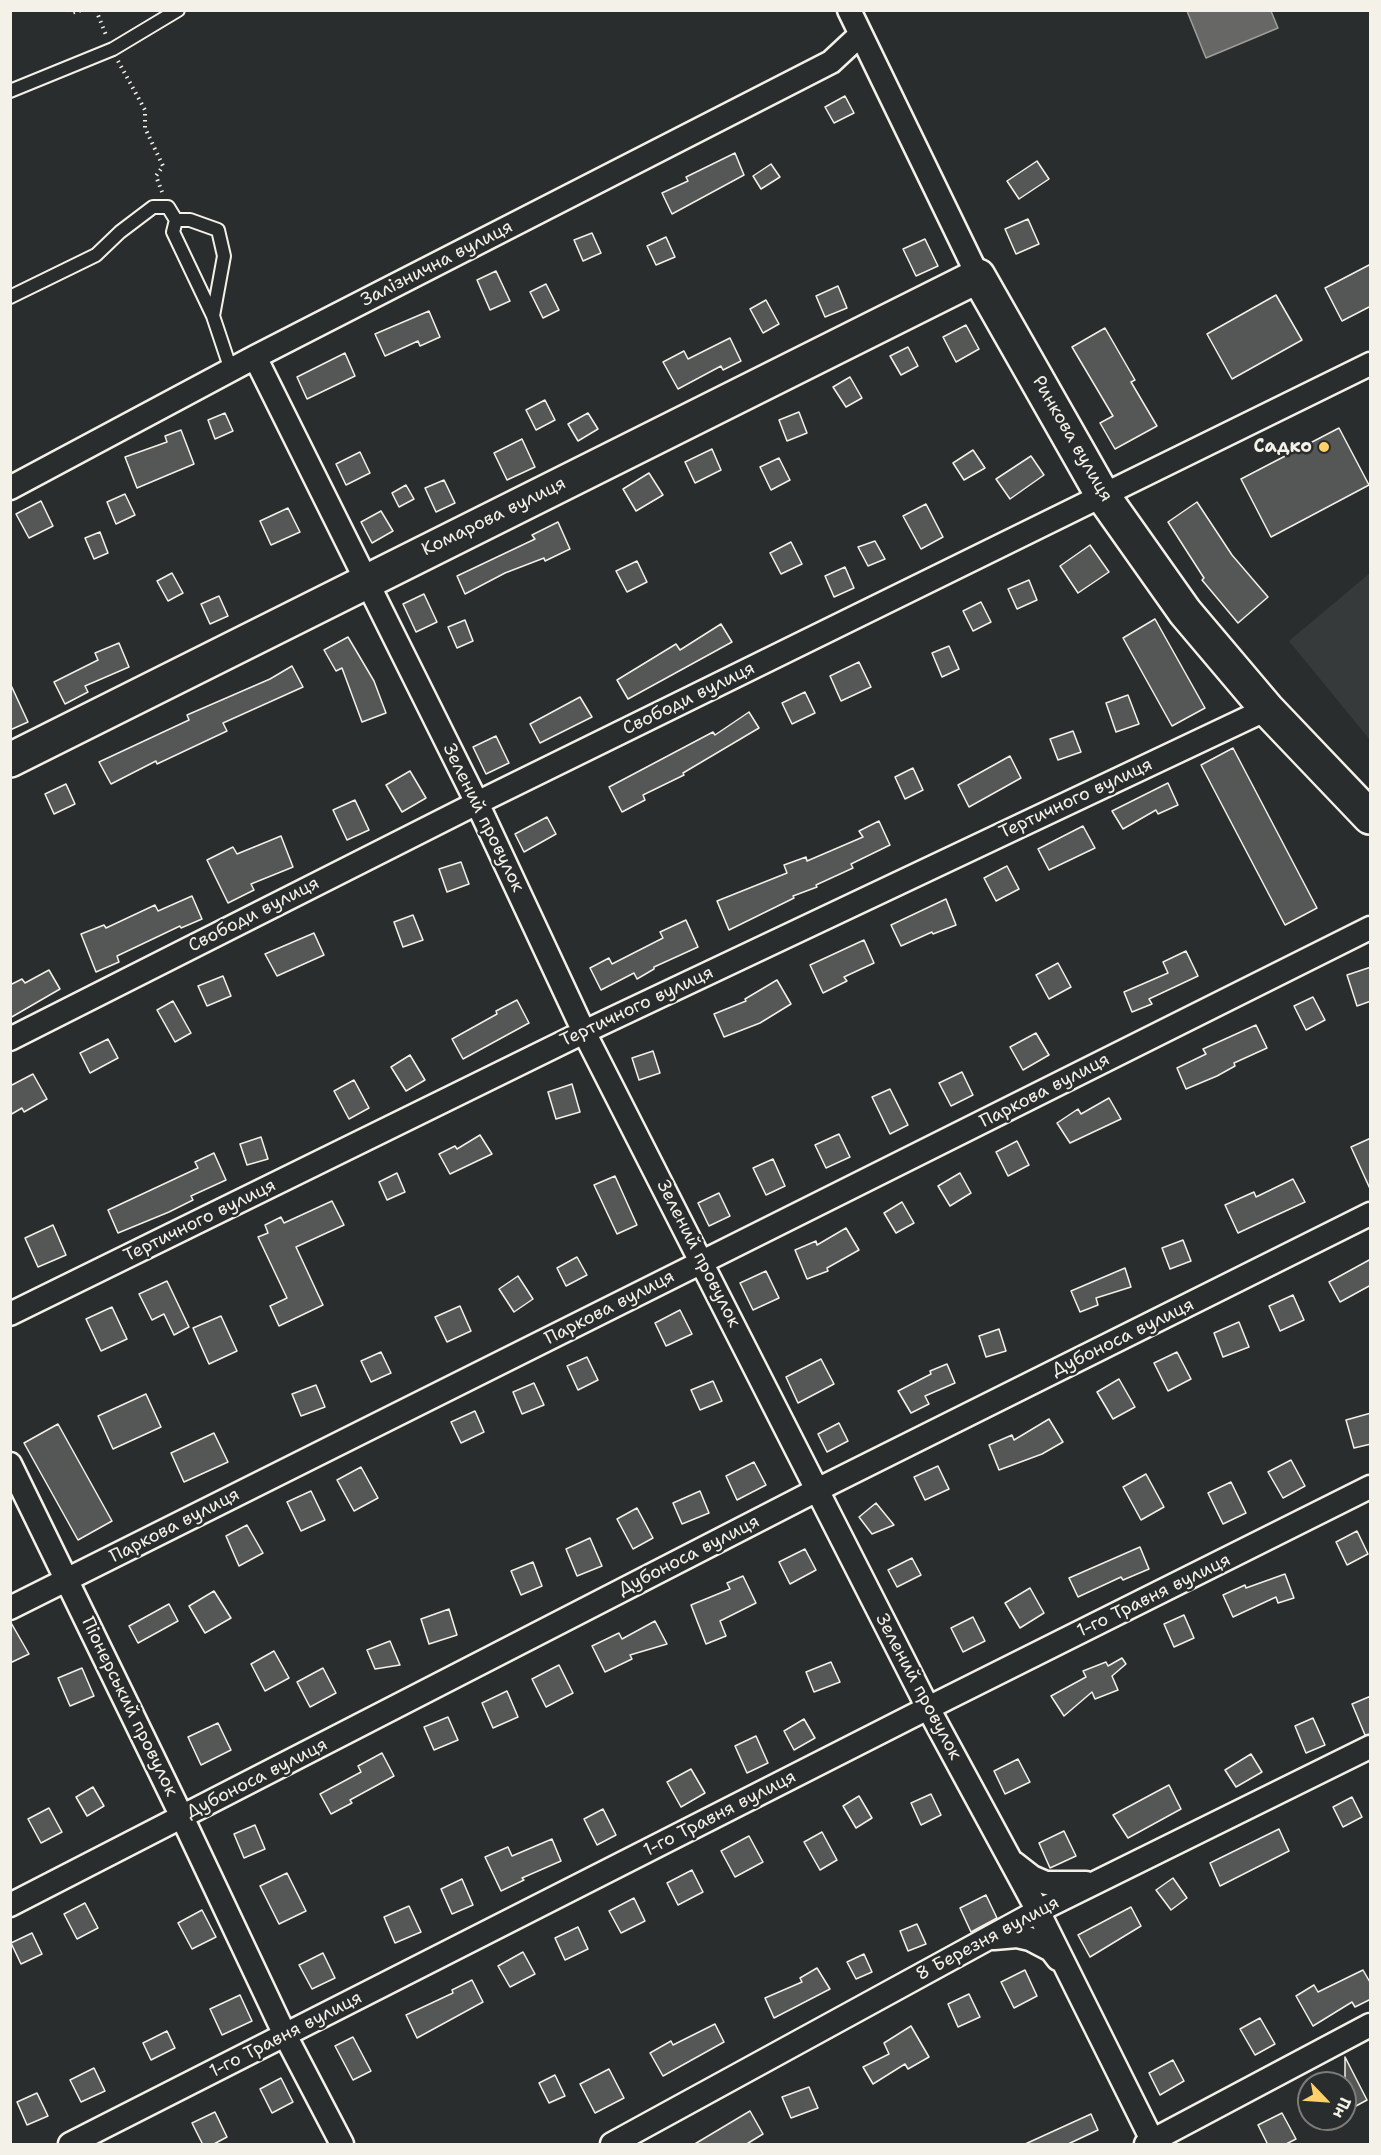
<!DOCTYPE html>
<html>
<head>
<meta charset="utf-8">
<style>
  body { margin:0 }
  #map { position:relative; width:1381px; height:2155px; overflow:hidden; background:#2a2d2e; font-family:"Shantell Sans",sans-serif }
  canvas { display:block }
  .frame { position:absolute; inset:0; border:12px solid #f4f1e8; pointer-events:none }
  .north { position:absolute; left:1297px; top:2071px; width:60px; height:60px; box-sizing:border-box; background:#2a2d2e; border:2px solid #7b7b78; border-radius:50%; rotate:115deg; font-size:16px; font-weight:700; line-height:24px; text-align:center; color:#f4f1e8 }
  .north::after { content:''; display:block; margin:auto; width:21px; height:27px; background:#ffd166; clip-path:polygon(50% 0,100% 100%,50% 72%,0 100%) }
</style>
</head>
<body>
<div id="map">
<canvas width="1381" height="2155"></canvas>
<div class="frame"></div>
<div class="north">Пн</div>
</div>
<script>
const context = document.querySelector('canvas').getContext('2d');
context.lineJoin = 'round';
function paint(path, color) { context.fillStyle = color; context.fill(path, 'evenodd'); }
const toPath = rows => new Path2D(rows.map(r => 'M' + r).join(''));
function trace(path, color, width, dash) { context.strokeStyle = color; context.lineWidth = width; context.lineCap = dash ? 'butt' : 'round'; context.setLineDash(dash || []); context.stroke(path); }
function drawText(font, color, halo, rows, align = 'center') {
  context.font = font + ' "Shantell Sans",sans-serif'; context.lineWidth = 5; context.setLineDash([]); context.textBaseline = 'middle'; context.strokeStyle = halo; context.fillStyle = color; for (const [text, x, y, turn = 0] of rows) {
    context.save(); context.translate(x, y); context.rotate((+turn || 0) * Math.PI / 180); context.textAlign = isNaN(turn) ? turn : align; if (halo) context.strokeText(text, 0, 0); context.fillText(text, 0, 0); context.restore();
  }
}
const built = toPath([
  [1370,573,1370,740,1289,641]
]);
const water = toPath([
  [1187,11,1271,11,1278,28,1206,58,1187,11]
]);
const building = toPath([
  [845,96,854,113,834,123,825,107,845,96],
  [735,153,744,175,672,214,662,193,688,181,686,177,735,153],
  [1037,161,1049,179,1019,199,1007,181,1037,161],
  [771,164,780,177,761,189,753,176,771,164],
  [1028,219,1039,244,1016,254,1005,229,1028,219],
  [592,233,601,253,583,261,574,240,592,233],
  [666,237,675,257,656,265,647,246,666,237],
  [925,239,938,266,916,276,903,249,925,239],
  [1371,264,1371,306,1342,321,1325,288,1371,264],
  [496,271,510,301,490,310,477,280,496,271],
  [546,284,559,310,543,318,530,292,546,284],
  [838,286,847,308,825,317,816,296,838,286],
  [1276,295,1302,340,1232,379,1207,334,1276,295],
  [766,300,779,324,763,333,750,309,766,300],
  [429,311,440,337,420,346,418,341,385,356,375,334,429,311],
  [966,325,979,349,956,362,943,337,966,325],
  [1105,328,1135,380,1131,382,1157,426,1115,449,1100,423,1113,416,1072,347,1105,328],
  [730,338,741,361,723,370,721,366,678,389,663,362,684,351,688,359,730,338],
  [908,347,918,366,901,375,890,356,908,347],
  [345,353,355,376,307,399,297,377,345,353],
  [850,377,862,398,846,407,833,387,850,377],
  [545,400,555,420,536,430,526,410,545,400],
  [799,412,807,433,787,441,779,420,799,412],
  [225,413,233,431,215,439,208,420,225,413],
  [588,413,598,429,578,441,568,424,588,413],
  [1339,428,1369,485,1271,537,1241,479,1339,428],
  [181,430,194,464,137,488,125,457,167,442,165,436,181,430],
  [522,439,535,467,507,480,494,453,522,439],
  [712,449,721,470,695,483,685,462,712,449],
  [973,450,985,468,964,480,953,463,973,450],
  [360,452,370,473,346,485,336,464,360,452],
  [1031,456,1044,475,1010,499,996,479,1031,456],
  [779,458,790,480,771,490,760,467,779,458],
  [649,473,663,495,636,511,623,489,649,473],
  [444,480,455,503,436,512,425,488,444,480],
  [406,485,414,499,399,507,392,493,406,485],
  [125,494,135,515,116,524,107,502,125,494],
  [41,501,53,526,29,538,16,514,41,501],
  [1197,502,1232,555,1268,597,1238,623,1202,580,1204,578,1168,522,1197,502],
  [926,504,943,537,921,549,903,516,926,504],
  [288,508,300,532,271,545,260,521,288,508],
  [381,511,393,531,372,543,361,522,381,511],
  [558,522,570,549,545,561,544,558,505,573,465,594,457,576,535,539,532,535,558,522],
  [100,532,108,553,94,559,85,538,100,532],
  [875,541,885,559,868,566,858,547,875,541],
  [791,542,802,564,781,574,770,553,791,542],
  [1090,545,1109,572,1078,593,1060,566,1090,545],
  [637,561,647,582,627,592,616,571,637,561],
  [845,567,854,588,834,597,825,576,845,567],
  [172,573,183,593,168,601,157,581,172,573],
  [1029,580,1037,600,1017,609,1008,589,1029,580],
  [424,594,437,622,416,632,403,604,424,594],
  [219,596,228,616,210,624,201,604,219,596],
  [981,602,991,622,973,631,963,611,981,602],
  [1155,619,1205,708,1172,726,1123,638,1155,619],
  [465,620,473,641,457,648,448,627,465,620],
  [721,624,732,642,628,699,617,680,676,644,680,650,721,624],
  [348,637,374,681,386,713,362,722,342,668,336,671,324,650,348,637],
  [119,643,129,667,85,686,88,692,65,704,54,682,98,660,95,653,119,643],
  [949,646,959,669,942,677,932,653,949,646],
  [859,662,871,687,841,701,830,676,859,662],
  [292,666,303,687,223,723,227,731,157,764,156,761,111,784,99,762,189,720,187,715,270,679,292,666],
  [10,683,28,722,10,730,10,683],
  [805,692,815,713,792,724,782,703,805,692],
  [1128,695,1139,724,1116,732,1106,703,1128,695],
  [580,697,592,717,540,743,530,724,580,697],
  [749,712,759,728,683,773,684,775,643,795,645,800,622,812,609,787,713,732,715,735,749,712],
  [1073,731,1081,752,1058,760,1050,739,1073,731],
  [496,736,509,763,486,774,473,747,496,736],
  [1233,748,1317,908,1285,925,1201,765,1233,748],
  [1010,756,1021,778,969,807,958,785,1010,756],
  [913,768,923,790,905,799,895,777,913,768],
  [410,771,426,798,402,812,386,785,410,771],
  [1168,783,1178,805,1158,814,1156,810,1123,829,1112,811,1168,783],
  [66,784,75,804,54,814,45,794,66,784],
  [355,800,369,830,347,840,333,810,355,800],
  [547,817,556,834,524,852,515,834,547,817],
  [879,821,890,845,851,864,853,868,816,885,817,887,793,896,794,898,729,930,717,901,787,873,784,865,806,857,807,861,863,837,859,831,879,821],
  [1083,826,1095,848,1049,870,1038,849,1083,826],
  [281,836,293,867,251,884,254,890,228,903,207,860,233,847,237,854,281,836],
  [461,862,469,884,447,892,439,869,461,862],
  [1007,866,1019,889,996,901,984,878,1007,866],
  [192,896,202,919,181,928,180,926,117,956,119,962,96,972,81,934,104,925,106,928,155,905,158,911,192,896],
  [946,899,956,925,933,934,932,932,901,946,891,925,946,899],
  [413,915,423,940,403,947,394,922,413,915],
  [686,920,698,947,654,967,654,969,637,979,634,973,601,990,590,968,609,958,612,964,663,938,660,932,686,920],
  [314,933,324,955,277,976,265,954,314,933],
  [864,940,874,963,844,977,847,981,823,993,810,965,864,940],
  [1186,951,1198,976,1149,999,1152,1004,1132,1012,1124,992,1168,973,1163,962,1186,951],
  [1058,963,1071,987,1049,999,1036,975,1058,963],
  [1371,967,1371,1001,1357,1006,1347,975,1371,967],
  [49,970,60,989,10,1018,10,985,22,979,25,983,49,970],
  [223,976,231,996,207,1006,198,986,223,976],
  [777,980,791,1004,760,1023,724,1037,714,1014,746,1001,745,999,777,980],
  [1313,997,1325,1020,1306,1030,1294,1006,1313,997],
  [517,1000,529,1023,463,1059,452,1039,497,1014,496,1011,517,1000],
  [173,1001,191,1033,175,1042,157,1010,173,1001],
  [1256,1025,1267,1048,1234,1063,1235,1066,1217,1076,1186,1089,1177,1068,1206,1054,1203,1049,1256,1025],
  [1036,1033,1049,1055,1023,1070,1010,1047,1036,1033],
  [108,1039,118,1058,90,1073,80,1053,108,1039],
  [653,1051,660,1073,639,1080,632,1058,653,1051],
  [410,1055,425,1080,406,1091,391,1067,410,1055],
  [962,1072,973,1095,951,1106,939,1083,962,1072],
  [33,1074,47,1099,24,1112,22,1108,10,1115,10,1086,33,1074],
  [354,1080,369,1108,349,1119,334,1091,354,1080],
  [572,1084,580,1112,556,1119,548,1092,572,1084],
  [890,1089,908,1125,890,1134,872,1097,890,1089],
  [1109,1098,1121,1119,1070,1143,1057,1123,1078,1109,1081,1114,1109,1098],
  [839,1134,850,1157,826,1168,815,1145,839,1134],
  [480,1135,492,1154,450,1174,439,1154,455,1146,457,1149,480,1135],
  [261,1137,268,1159,247,1165,240,1144,261,1137],
  [1371,1138,1371,1191,1351,1147,1371,1138],
  [1017,1141,1029,1165,1008,1176,996,1152,1017,1141],
  [214,1153,226,1180,191,1196,193,1200,169,1212,118,1233,108,1210,198,1168,195,1162,214,1153],
  [773,1159,785,1186,766,1195,753,1168,773,1159],
  [397,1173,405,1192,387,1200,379,1182,397,1173],
  [960,1173,971,1193,950,1206,938,1186,960,1173],
  [615,1176,637,1225,617,1234,594,1185,615,1176],
  [1293,1179,1305,1202,1238,1233,1225,1205,1254,1192,1256,1197,1293,1179],
  [719,1193,730,1216,709,1226,698,1203,719,1193],
  [332,1201,344,1225,296,1247,323,1305,279,1326,270,1306,287,1298,258,1237,268,1233,265,1225,281,1217,284,1223,332,1201],
  [902,1202,914,1223,896,1233,884,1213,902,1202],
  [53,1225,66,1255,38,1267,25,1238,53,1225],
  [846,1228,859,1250,827,1268,828,1271,807,1279,795,1250,816,1241,817,1245,846,1228],
  [1183,1240,1191,1261,1170,1269,1162,1248,1183,1240],
  [577,1257,587,1275,566,1286,557,1268,577,1257],
  [1371,1259,1371,1285,1340,1302,1329,1282,1371,1259],
  [1125,1268,1131,1287,1096,1298,1098,1305,1080,1312,1071,1291,1125,1268],
  [766,1271,779,1298,753,1310,740,1283,766,1271],
  [518,1276,533,1299,514,1312,499,1289,518,1276],
  [167,1281,189,1327,174,1335,164,1314,152,1320,139,1294,167,1281],
  [1293,1295,1304,1320,1280,1331,1269,1306,1293,1295],
  [460,1306,471,1331,447,1342,435,1317,460,1306],
  [112,1307,127,1339,101,1351,86,1319,112,1307],
  [680,1310,692,1334,666,1346,655,1323,680,1310],
  [221,1316,237,1351,209,1364,193,1328,221,1316],
  [1239,1322,1249,1347,1223,1357,1214,1333,1239,1322],
  [999,1329,1006,1351,986,1357,979,1336,999,1329],
  [381,1352,391,1373,371,1382,361,1361,381,1352],
  [1177,1352,1191,1379,1168,1391,1154,1363,1177,1352],
  [587,1357,598,1380,578,1390,567,1366,587,1357],
  [821,1359,834,1384,798,1403,786,1377,821,1359],
  [947,1364,955,1383,925,1396,929,1404,911,1413,898,1391,931,1374,930,1371,947,1364],
  [1119,1379,1135,1407,1113,1419,1097,1392,1119,1379],
  [713,1381,722,1401,700,1410,691,1390,713,1381],
  [534,1383,544,1405,522,1414,513,1392,534,1383],
  [316,1385,325,1407,301,1416,292,1394,316,1385],
  [146,1394,161,1427,113,1449,98,1416,146,1394],
  [475,1411,484,1432,461,1443,451,1422,475,1411],
  [1371,1413,1371,1444,1354,1448,1346,1420,1371,1413],
  [1049,1419,1063,1442,1042,1454,999,1470,989,1445,1012,1435,1014,1440,1049,1419],
  [839,1423,848,1441,827,1452,818,1434,839,1423],
  [58,1424,112,1521,78,1540,24,1443,58,1424],
  [214,1433,228,1462,184,1482,171,1453,214,1433],
  [1291,1460,1305,1486,1283,1498,1268,1472,1291,1460],
  [754,1462,766,1485,737,1500,726,1476,754,1462],
  [938,1466,949,1489,925,1500,914,1477,938,1466],
  [361,1467,378,1498,354,1511,337,1480,361,1467],
  [1146,1474,1164,1507,1141,1520,1123,1487,1146,1474],
  [1231,1482,1246,1513,1223,1524,1208,1493,1231,1482],
  [311,1491,325,1520,301,1531,287,1502,311,1491],
  [700,1491,709,1513,682,1524,673,1503,700,1491],
  [876,1503,894,1525,872,1534,859,1517,876,1503],
  [637,1508,653,1538,633,1549,617,1519,637,1508],
  [247,1525,263,1553,239,1566,226,1536,247,1525],
  [1357,1531,1368,1554,1347,1565,1336,1542,1357,1531],
  [590,1538,602,1566,577,1576,566,1549,590,1538],
  [1140,1547,1149,1569,1123,1580,1121,1577,1078,1597,1069,1578,1140,1547],
  [805,1549,816,1570,790,1584,779,1562,805,1549],
  [912,1558,921,1575,897,1587,888,1570,912,1558],
  [533,1562,542,1586,521,1595,511,1571,533,1562],
  [1285,1574,1294,1598,1278,1603,1276,1597,1233,1617,1223,1595,1245,1585,1246,1588,1285,1574],
  [743,1576,756,1603,720,1621,726,1636,706,1644,691,1605,730,1589,727,1583,743,1576],
  [1030,1588,1044,1613,1020,1628,1005,1603,1030,1588],
  [214,1591,231,1618,205,1633,189,1606,214,1591],
  [169,1604,178,1621,138,1643,129,1626,169,1604],
  [449,1609,457,1635,429,1644,421,1619,449,1609],
  [1184,1615,1194,1638,1174,1647,1164,1624,1184,1615],
  [973,1617,985,1641,963,1652,951,1628,973,1617],
  [10,1621,29,1654,10,1663,10,1621],
  [655,1621,667,1644,630,1655,632,1659,605,1672,592,1646,619,1633,622,1639,655,1621],
  [390,1641,400,1665,375,1669,367,1650,390,1641],
  [274,1651,289,1678,265,1691,251,1664,274,1651],
  [1122,1658,1126,1664,1112,1676,1118,1690,1095,1699,1092,1692,1064,1716,1051,1696,1086,1677,1083,1671,1106,1662,1108,1666,1122,1658],
  [831,1662,840,1682,814,1692,806,1672,831,1662],
  [559,1665,573,1693,546,1707,532,1679,559,1665],
  [82,1668,94,1696,70,1706,58,1678,82,1668],
  [323,1668,336,1693,310,1707,297,1682,323,1668],
  [507,1691,518,1717,493,1728,482,1703,507,1691],
  [1371,1696,1371,1734,1365,1735,1352,1704,1371,1696],
  [448,1717,458,1740,434,1750,424,1727,448,1717],
  [1313,1718,1325,1745,1306,1753,1295,1726,1313,1718],
  [804,1719,815,1738,794,1750,784,1731,804,1719],
  [218,1723,231,1750,201,1765,188,1737,218,1723],
  [756,1736,768,1763,747,1773,735,1746,756,1736],
  [382,1753,394,1776,350,1800,352,1803,331,1814,320,1794,361,1772,358,1766,382,1753],
  [1251,1754,1262,1772,1236,1787,1225,1770,1251,1754],
  [1018,1759,1030,1782,1005,1794,994,1771,1018,1759],
  [691,1769,705,1793,681,1807,667,1782,691,1769],
  [1169,1785,1181,1809,1128,1838,1113,1815,1169,1785],
  [93,1787,104,1806,87,1816,76,1797,93,1787],
  [931,1794,941,1815,921,1825,911,1803,931,1794],
  [859,1796,872,1818,856,1828,843,1806,859,1796],
  [1352,1797,1362,1817,1343,1827,1333,1807,1352,1797],
  [49,1808,62,1832,41,1843,28,1819,49,1808],
  [603,1809,616,1835,597,1845,584,1819,603,1809],
  [255,1825,265,1849,244,1858,234,1834,255,1825],
  [1279,1829,1289,1851,1220,1886,1210,1863,1279,1829],
  [1064,1831,1076,1856,1050,1868,1039,1843,1064,1831],
  [822,1832,837,1860,820,1870,804,1842,822,1832],
  [749,1836,763,1862,735,1877,721,1851,749,1836],
  [552,1839,561,1861,522,1878,524,1880,501,1891,485,1857,508,1847,512,1856,552,1839],
  [692,1870,703,1892,678,1905,667,1883,692,1870],
  [287,1873,306,1911,279,1924,260,1886,287,1873],
  [1173,1878,1187,1898,1171,1910,1156,1890,1173,1878],
  [462,1879,473,1905,452,1914,441,1889,462,1879],
  [986,1895,997,1918,971,1932,960,1908,986,1895],
  [634,1898,645,1921,621,1933,609,1911,634,1898],
  [85,1903,98,1928,77,1939,64,1914,85,1903],
  [409,1906,421,1932,395,1943,384,1917,409,1906],
  [1131,1907,1141,1926,1090,1957,1078,1935,1131,1907],
  [202,1910,216,1937,192,1949,178,1923,202,1910],
  [917,1924,926,1944,908,1951,900,1931,917,1924],
  [578,1927,588,1949,565,1960,555,1938,578,1927],
  [32,1933,42,1954,21,1964,11,1943,32,1933],
  [523,1952,535,1974,510,1987,498,1966,523,1952],
  [323,1953,335,1978,312,1989,299,1965,323,1953],
  [864,1954,872,1972,856,1979,847,1962,864,1954],
  [817,1968,830,1989,774,2018,765,1998,802,1982,800,1978,817,1968],
  [1025,1970,1037,1996,1014,2008,1001,1982,1025,1970],
  [1363,1970,1371,1984,1371,1999,1355,2007,1352,2002,1313,2026,1296,1996,1314,1985,1318,1992,1363,1970],
  [472,1980,483,2002,417,2038,406,2015,453,1993,452,1990,472,1980],
  [969,1994,980,2017,958,2027,948,2004,969,1994],
  [240,1995,252,2021,222,2035,210,2009,240,1995],
  [1260,2018,1275,2044,1255,2055,1240,2029,1260,2018],
  [715,2024,724,2042,663,2076,650,2053,671,2041,673,2045,715,2024],
  [911,2026,929,2057,908,2069,905,2064,873,2084,863,2067,889,2054,884,2043,911,2026],
  [167,2031,175,2048,151,2060,143,2043,167,2031],
  [353,2037,371,2071,353,2080,335,2046,353,2037],
  [1345,2057,1367,2100,1345,2112,1345,2057],
  [1173,2060,1184,2081,1160,2095,1149,2073,1173,2060],
  [94,2068,105,2091,81,2102,70,2080,94,2068],
  [609,2069,624,2098,595,2113,580,2084,609,2069],
  [555,2075,565,2096,549,2103,539,2083,555,2075],
  [281,2078,293,2102,272,2113,260,2089,281,2078],
  [809,2087,818,2108,791,2118,782,2097,809,2087],
  [37,2093,48,2116,27,2125,17,2102,37,2093],
  [750,2111,763,2134,745,2145,693,2145,750,2111],
  [215,2112,227,2137,212,2145,203,2145,192,2123,215,2112],
  [1282,2113,1296,2139,1284,2145,1268,2145,1258,2125,1282,2113],
  [1091,2114,1098,2130,1066,2145,1023,2145,1091,2114]
]);
const path = toPath([
  [69,10,71,13,82,10],
  [96,10,106,35],
  [118,61,145,110,145,128,163,166,156,176,162,192]
]);
const lane = toPath([
  [10,91,113,49,178,10],
  [10,297,96,255,120,232,153,207,168,207,176,220],
  [213,316,224,256,218,230,190,220,176,220,173,232,213,316,231,370]
]);
const street = toPath([
  [849,10,978,276],
  [255,357,477,803,584,1032,928,1708,1038,1911,1154,2144],
  [10,488,255,357,831,62,860,35],
  [10,1039,477,803,1370,364],
  [10,1314,584,1032,1267,709],
  [10,1464,182,1817,285,2035,342,2144],
  [10,1608,1370,928],
  [1014,1863,1032,1877,1046,1883,1086,1883],
  [10,1905,817,1490,1370,1214],
  [994,1938,1017,1936,1030,1939,1051,1950,1058,1959],
  [70,2144,928,1708,1370,1487],
  [612,2144,1038,1911,1370,1747],
  [1146,2144,1370,2025]
]);
const secondary = toPath([
  [10,760,978,276,1103,496,1185,612,1267,709,1370,817]
]);
const markers = [
  [1324,447,6,"#ffd166"]
];
const streetNames = [
  ["Залізнична вулиця",437,264,-27],
  ["Ринкова вулиця",1072,439,60],
  ["Комарова вулиця",494,517,-26],
  ["Свободи вулиця",689,699,-26],
  ["Тертичного вулиця",1076,799,-25],
  ["Зелений провулок",483,818,64],
  ["Свободи вулиця",254,915,-27],
  ["Тертичного вулиця",637,1007,-25],
  ["Паркова вулиця",1045,1091,-27],
  ["Тертичного вулиця",200,1221,-26],
  ["Зелений провулок",698,1254,63],
  ["Паркова вулиця",610,1308,-27],
  ["Дубоноса вулиця",1123,1338,-26],
  ["Паркова вулиця",175,1526,-27],
  ["Дубоноса вулиця",689,1556,-27],
  ["1-го Травня вулиця",1154,1596,-26],
  ["Зелений провулок",918,1687,62],
  ["Піонерський провулок",129,1707,64],
  ["Дубоноса вулиця",257,1779,-27],
  ["1-го Травня вулиця",720,1814,-27],
  ["8 Березня вулиця",988,1939,-28],
  ["1-го Травня вулиця",286,2035,-27]
];
const poiNames = [
  ["Садко",1312,447]
];
paint(built, '#373a3a');
paint(water, '#676866');
trace(water, '#9f9f9a', 1.5);
paint(building, '#555756');
trace(building, '#f4f1e8', 1.5);
trace(lane, '#f4f1e8', 16);
trace(street, '#f4f1e8', 27);
trace(secondary, '#f4f1e8', 38);
trace(path, '#f4f1e8', 4, [1.5, 4.5]);
trace(lane, '#2a2d2e', 12);
trace(street, '#2a2d2e', 22);
trace(secondary, '#2a2d2e', 33);
for (const [x, y, r, color] of markers) { const dot = new Path2D(); dot.arc(x, y, r, 0, 2 * Math.PI); context.fillStyle = color; context.fill(dot); trace(dot, '#2a2d2e', 2); }
drawText('18px', '#f4f1e8', '#2a2d2e', streetNames);
drawText('bold 18px', '#f4f1e8', '#2a2d2e', poiNames, 'right');
</script>
</body>
</html>
